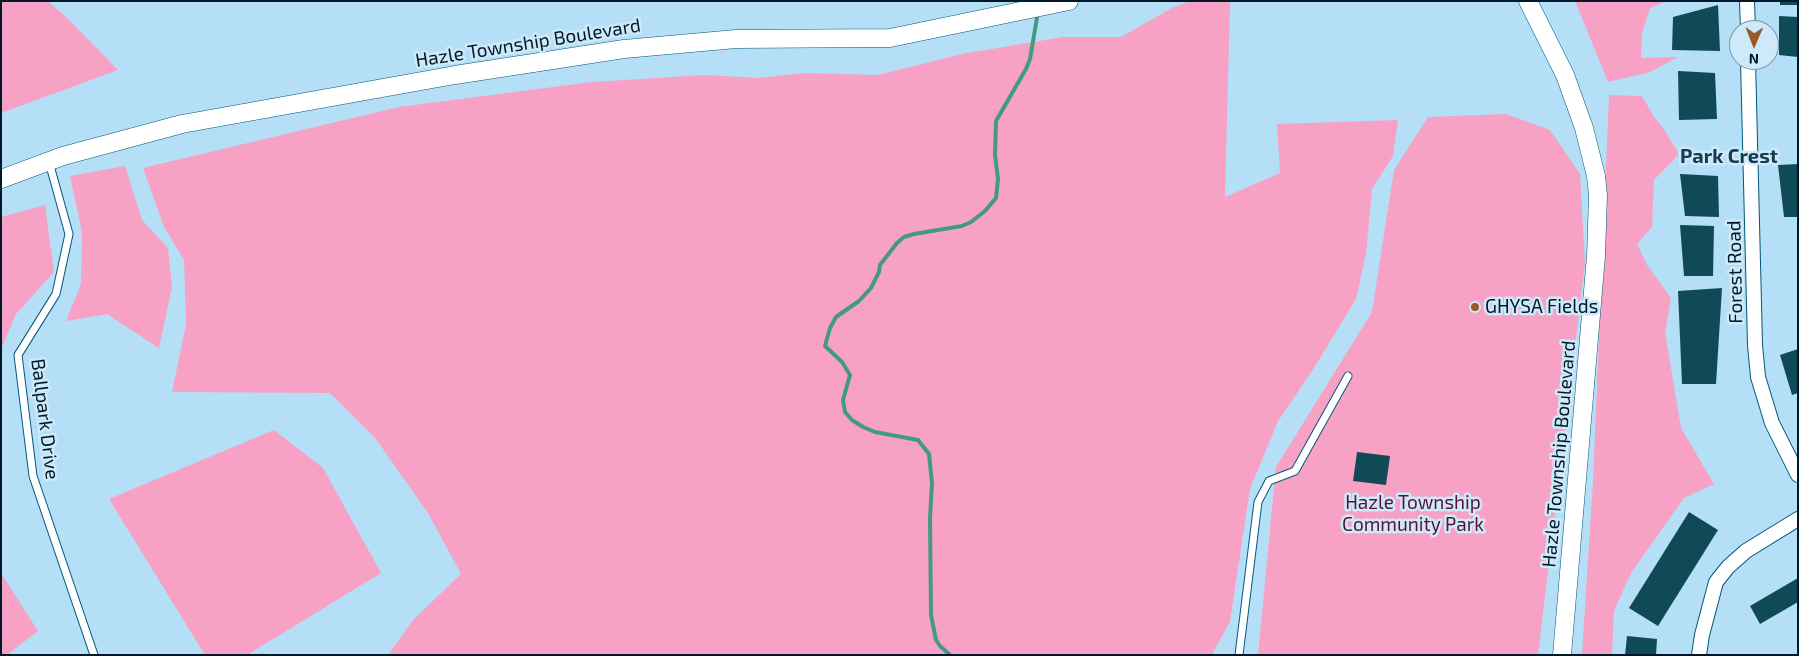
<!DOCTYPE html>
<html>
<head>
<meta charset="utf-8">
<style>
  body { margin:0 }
  #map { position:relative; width:1799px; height:656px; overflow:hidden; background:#b5def7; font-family:"Exo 2",sans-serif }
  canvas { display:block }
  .frame { position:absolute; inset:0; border:2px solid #001928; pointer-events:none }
  .north { position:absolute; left:1729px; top:20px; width:50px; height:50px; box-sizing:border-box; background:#cee9fa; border:1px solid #7c96a6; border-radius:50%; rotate:181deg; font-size:14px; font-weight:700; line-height:20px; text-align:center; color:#001928 }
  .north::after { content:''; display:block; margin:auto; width:18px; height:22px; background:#9b5827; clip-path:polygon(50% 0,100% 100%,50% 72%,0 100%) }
</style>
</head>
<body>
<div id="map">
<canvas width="1799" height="656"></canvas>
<div class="frame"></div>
<div class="north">N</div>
</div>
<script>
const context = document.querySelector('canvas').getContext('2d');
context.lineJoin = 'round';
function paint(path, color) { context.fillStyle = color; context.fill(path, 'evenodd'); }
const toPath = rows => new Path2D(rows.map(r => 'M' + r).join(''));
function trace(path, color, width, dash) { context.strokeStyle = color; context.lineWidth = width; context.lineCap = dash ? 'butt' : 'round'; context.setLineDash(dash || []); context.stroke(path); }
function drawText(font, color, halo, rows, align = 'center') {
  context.font = font + ' "Exo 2",sans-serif'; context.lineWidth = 5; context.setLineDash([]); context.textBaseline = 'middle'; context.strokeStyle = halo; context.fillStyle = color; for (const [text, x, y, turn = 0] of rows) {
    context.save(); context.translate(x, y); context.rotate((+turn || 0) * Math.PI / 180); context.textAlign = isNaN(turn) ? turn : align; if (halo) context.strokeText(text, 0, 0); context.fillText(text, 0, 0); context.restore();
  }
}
const green = toPath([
  [1,1,48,1,67,18,118,70,1,113],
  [1190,1,1230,1,1225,197,1280,173,1277,124,1398,120,1393,156,1372,189,1366,254,1356,299,1312,371,1278,421,1250,489,1230,621,1212,655,388,655,414,619,461,574,428,513,376,439,330,393,172,392,186,324,184,260,164,227,143,168,399,107,592,82,705,75,759,78,805,73,878,75,962,54,1063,37,1121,37,1172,8],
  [1575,1,1666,1,1650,8,1642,33,1641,58,1678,57,1650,72,1608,82],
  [1609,95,1642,96,1653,115,1665,131,1679,154,1654,180,1652,227,1637,244,1647,265,1671,298,1665,332,1681,428,1714,484,1684,498,1631,573,1614,611,1612,655,1582,655,1593,481],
  [1506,114,1550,130,1580,174,1585,263,1538,655,1258,655,1276,467,1372,312,1394,170,1428,117],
  [125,166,142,220,168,248,172,287,159,348,107,314,66,321,81,284,82,232,70,176],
  [45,205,54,272,16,314,1,349,1,217],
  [274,430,323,468,381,573,247,655,205,655,109,499],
  [1,573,38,631,7,655,1,655]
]);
const stream = toPath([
  [950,655,940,646,936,640,931,615,930,518,932,483,929,454,918,440,875,432,863,427,852,420,845,412,843,400,850,375,842,362,825,346,830,328,836,317,859,301,871,288,879,272,880,265,897,243,904,237,914,234,962,226,971,222,985,211,996,198,998,179,995,155,996,121,1026,69,1030,59,1038,12]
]);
const building = toPath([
  [1780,1,1798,1,1798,5,1780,5],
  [1718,5,1720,51,1672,50,1673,17],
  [1779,16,1798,17,1798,57,1779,55],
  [1678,71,1715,73,1717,119,1679,120],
  [1798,164,1798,217,1784,217,1778,165],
  [1680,174,1718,176,1719,217,1685,216],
  [1680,225,1714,226,1713,276,1684,276],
  [1722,288,1716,384,1682,384,1678,291],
  [1798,349,1798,393,1792,395,1780,355],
  [1357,452,1390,456,1386,485,1353,481],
  [1689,512,1718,530,1658,626,1629,608],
  [1798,578,1798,602,1760,624,1750,606],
  [1627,636,1657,639,1656,655,1625,655]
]);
const service = toPath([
  [49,162,69,234,56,294,18,355,33,476,94,655],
  [1239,655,1258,502,1269,481,1295,471,1348,376]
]);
const minor = toPath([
  [1747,1,1748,30],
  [1748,60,1755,345,1758,377,1772,423,1798,475],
  [1699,655,1702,635,1716,582,1728,567,1746,551,1798,519]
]);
const tertiary = toPath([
  [1528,1,1565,75,1584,128,1596,176,1598,195,1596,256,1562,655],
  [1,179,63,156,182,124,455,75,624,49,736,39,890,38,1069,1]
]);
const markers = [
  [1475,307,5,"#9b5827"]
];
const streetNames = [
  ["Hazle Township Boulevard",528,43,-9],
  ["Forest Road",1735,272,-91],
  ["Ballpark Drive",45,419,83],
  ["Hazle Township Boulevard",1559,454,-85]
];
const poiNames = [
  ["GHYSA Fields",1485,307]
];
const parkNames = [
  ["Hazle Township",1413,503],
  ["Community Park",1413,525]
];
const neighbourhoodNames = [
  ["Park Crest",1729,156]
];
paint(green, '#f7a2c4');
trace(stream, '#439983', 4);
paint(building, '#0f4a56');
trace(service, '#00587b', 9);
trace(minor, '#00587b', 16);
trace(tertiary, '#00587b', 19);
trace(service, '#fff', 7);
trace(minor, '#fff', 14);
trace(tertiary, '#fff', 18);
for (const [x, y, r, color] of markers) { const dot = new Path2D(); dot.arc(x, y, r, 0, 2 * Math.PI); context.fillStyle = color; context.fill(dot); trace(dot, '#cee9fa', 2); }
drawText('19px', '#001928', '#cee9fa', streetNames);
drawText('19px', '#001928', '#cee9fa', poiNames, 'left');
drawText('19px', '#581135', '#cee9fa', parkNames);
drawText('bold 20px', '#153b4e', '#cee9fa', neighbourhoodNames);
</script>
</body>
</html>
